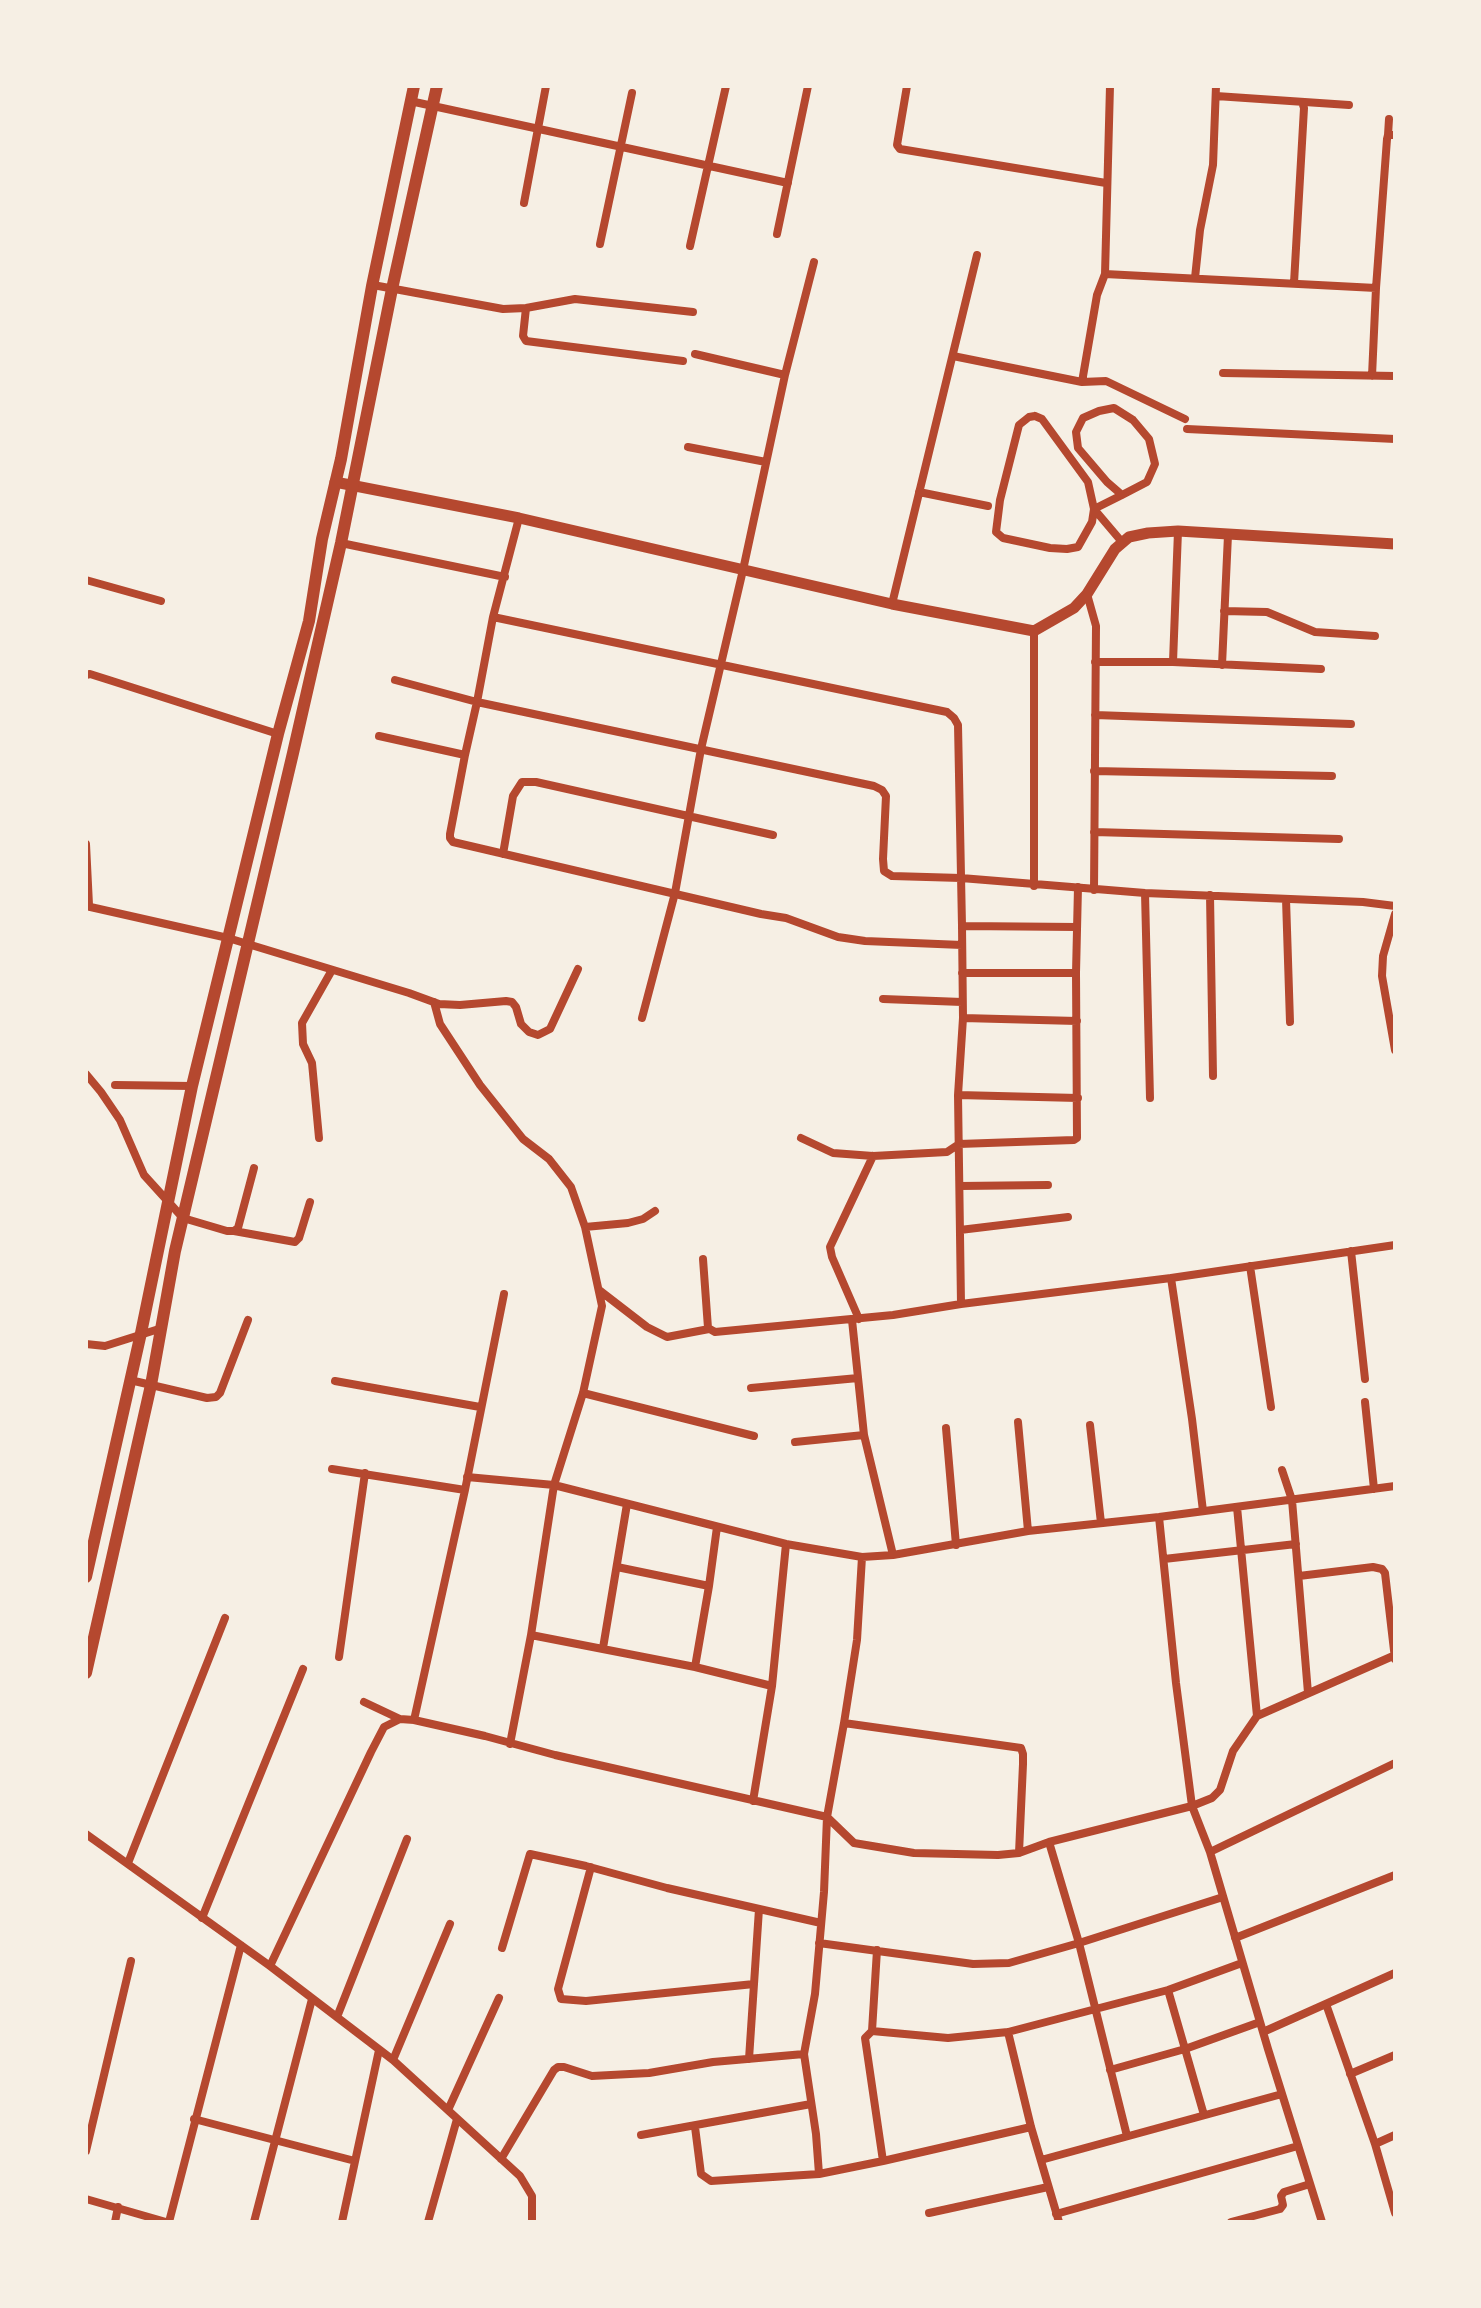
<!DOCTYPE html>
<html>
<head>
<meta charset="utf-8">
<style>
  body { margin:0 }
  #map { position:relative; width:1481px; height:2308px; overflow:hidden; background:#f6efe4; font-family:"Crimson Pro",serif }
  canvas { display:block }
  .frame { position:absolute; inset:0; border:88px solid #f6efe4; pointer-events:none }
</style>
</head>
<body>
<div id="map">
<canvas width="1481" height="2308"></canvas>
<div class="frame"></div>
</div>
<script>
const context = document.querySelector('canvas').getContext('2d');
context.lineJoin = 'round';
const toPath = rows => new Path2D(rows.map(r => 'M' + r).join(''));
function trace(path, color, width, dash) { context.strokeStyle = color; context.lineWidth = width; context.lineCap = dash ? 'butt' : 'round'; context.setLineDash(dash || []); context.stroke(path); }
const minor = toPath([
  [907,86,897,145,900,149,1106,183],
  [1110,86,1105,274,1097,295,1082,382,1106,381,1185,419],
  [1216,96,1349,105],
  [410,101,788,183],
  [1388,135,1389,119],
  [524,203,546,86],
  [777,234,808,86],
  [600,244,632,93],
  [690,246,726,86],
  [1105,274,1376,288],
  [1195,278,1200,230,1213,165,1216,86],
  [1294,283,1304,108,1302,102],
  [373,285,503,309,526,308,575,299,693,312],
  [526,308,523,336,526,341,683,361],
  [695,354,785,375],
  [953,356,1082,382],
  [1223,373,1395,376],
  [1372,376,1376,288,1387,139,1388,135,1395,135],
  [1035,416,1042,419,1088,482,1094,509,1092,522,1078,547,1067,549,1050,548,1003,538,996,532,1000,500,1019,425,1029,417,1035,416],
  [1187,429,1395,439],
  [688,447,766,462],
  [919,492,988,506],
  [1122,495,1107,482,1078,448,1076,432,1083,418,1099,411,1114,408,1133,420,1149,439,1155,464,1147,482,1122,495,1094,509,1122,542],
  [519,518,493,617,477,702,465,755,450,834,450,838,453,842,761,914,786,918,838,937,865,941,962,945],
  [341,543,505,577],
  [86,580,161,601],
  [1087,594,1096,626,1094,890],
  [892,604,977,255],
  [1224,611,1267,612,1315,632,1375,636],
  [493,617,947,712,954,718,958,725,962,926,963,1018,958,1095,961,1304],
  [1095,662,1173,662,1321,669],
  [1173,662,1178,531],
  [1222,665,1228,535],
  [86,675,90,674,109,680,278,734],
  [395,680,477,702,874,786,882,790,886,796,883,859,884,871,892,876,961,878,1145,893,1363,902,1395,906],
  [1095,715,1351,724],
  [379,736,465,755],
  [1094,771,1332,776],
  [1094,832,1339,839],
  [86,844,89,905],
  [503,854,513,796,522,782,536,782,773,835],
  [1034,886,1034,631],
  [1145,893,1150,1098],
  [1210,895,1213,1076],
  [1286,899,1290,1022],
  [86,906,228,938,409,993,439,1004,460,1005,506,1001,512,1002,516,1007,521,1024,529,1032,538,1035,550,1029,578,969],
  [1395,914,1383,956,1382,976,1395,1050],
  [962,926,1077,927],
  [962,973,1076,973],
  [883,999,962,1002],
  [434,1002,440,1024,480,1085,523,1139,549,1159,571,1187,585,1227,602,1306,583,1393,554,1485,531,1635,510,1744],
  [642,1018,675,893,701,749,743,570,785,375,814,262],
  [963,1018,1077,1021],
  [86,1074,101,1092,120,1120,144,1175,183,1218,227,1231,234,1231,238,1228,254,1168],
  [115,1085,192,1086],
  [958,1095,1078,1098],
  [319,1138,312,1063,303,1044,302,1023,332,970],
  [801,1138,833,1153,873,1156,947,1152,959,1144,1074,1140,1077,1138,1076,973,1078,887],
  [960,1186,1048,1185],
  [585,1227,628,1223,643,1219,655,1211],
  [960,1230,1068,1217],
  [234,1231,295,1242,299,1238,310,1202],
  [1351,1251,1365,1379],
  [703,1259,708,1328,715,1332,893,1315,961,1304,1171,1278,1395,1245],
  [1250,1266,1271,1407],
  [1171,1278,1192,1419,1203,1511],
  [599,1290,647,1327,667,1337,709,1329],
  [859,1319,832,1257,830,1247,873,1156],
  [852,1320,864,1435,893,1555],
  [86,1344,105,1346,162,1328],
  [130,1380,207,1398,216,1397,220,1393,248,1320],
  [335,1381,480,1407],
  [751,1388,858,1378],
  [583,1393,754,1436],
  [1365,1402,1374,1489],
  [1018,1422,1028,1531],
  [1090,1425,1101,1523],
  [946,1428,956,1545],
  [795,1442,864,1435],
  [332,1469,465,1490],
  [1282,1470,1292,1500,1308,1693],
  [467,1477,554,1485,786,1544,862,1557,893,1555,1028,1531,1159,1517,1395,1486],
  [1159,1517,1176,1683,1192,1806,1210,1852,1268,2049,1322,2222],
  [1164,1559,1296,1544],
  [617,1567,709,1586],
  [1299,1576,1373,1567,1382,1569,1385,1573,1395,1659],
  [531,1635,695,1667,772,1686],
  [603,1648,627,1504],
  [339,1657,365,1473],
  [695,1667,709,1586,717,1527],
  [364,1702,400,1719],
  [1257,1716,1393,1656],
  [414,1720,465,1490,504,1294],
  [844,1723,1021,1748,1023,1754,1023,1764,1019,1853],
  [753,1801,772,1686,786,1544],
  [86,1834,270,1966,393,2060,520,2176,532,2196,532,2222],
  [1049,1842,1079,1943,1127,2136],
  [1210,1852,1395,1763],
  [128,1863,225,1618],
  [591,1867,558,1989,561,1999,586,2001,754,1984],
  [202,1918,303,1669],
  [1235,1938,1395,1875],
  [819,1943,973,1964,1009,1963,1079,1943,1223,1897],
  [502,1948,530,1854,586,1866,667,1888,821,1923],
  [877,1950,872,2031,865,2038,883,2161],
  [270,1966,371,1752,384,1727,400,1719,414,1720,485,1736,555,1755,827,1817,854,1843,914,1853,998,1855,1019,1853,1049,1842,1192,1806,1212,1798,1220,1790,1233,1751,1257,1716,1237,1507],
  [1168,1990,1204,2115],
  [1326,2004,1375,2144,1395,2213],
  [337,2017,407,1839],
  [872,2031,948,2038,1008,2032,1168,1990,1242,1963],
  [1008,2032,1031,2127,1059,2222],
  [1263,2032,1395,1973],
  [749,2059,759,1909],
  [393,2060,450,1924],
  [1110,2070,1185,2049,1260,2022],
  [1350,2074,1395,2055],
  [448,2110,499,1998],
  [194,2119,355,2161],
  [695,2127,701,2174,711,2181,819,2174,883,2161,1031,2127],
  [641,2135,811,2104],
  [1375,2144,1395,2135],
  [86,2151,131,1961],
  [501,2159,554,2070,558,2067,564,2067,592,2076,649,2073,713,2062,804,2054],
  [1041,2160,1282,2094],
  [819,2174,816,2134,804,2054,815,1994,824,1892,827,1817,844,1723,857,1640,862,1557],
  [86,2199,166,2222],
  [929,2213,1048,2187],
  [1056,2214,1298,2146],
  [115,2222,118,2207],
  [169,2222,241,1945],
  [254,2222,312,1999],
  [342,2222,379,2050],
  [428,2222,457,2119],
  [1231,2222,1280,2209,1283,2205,1281,2196,1284,2192,1310,2184]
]);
const tertiary = toPath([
  [335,482,519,518,892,604,1034,631,1074,608,1087,594,1115,549,1129,537,1148,533,1178,531,1395,544]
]);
const secondary = toPath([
  [86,1577,141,1333,192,1086,278,734,309,621,322,539,341,459,372,286,414,86],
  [86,1673,151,1385,175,1251,293,753,341,543,392,289,437,86]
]);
trace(minor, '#b5482f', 8);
trace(tertiary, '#b5482f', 11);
trace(secondary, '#b5482f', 12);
</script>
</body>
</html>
